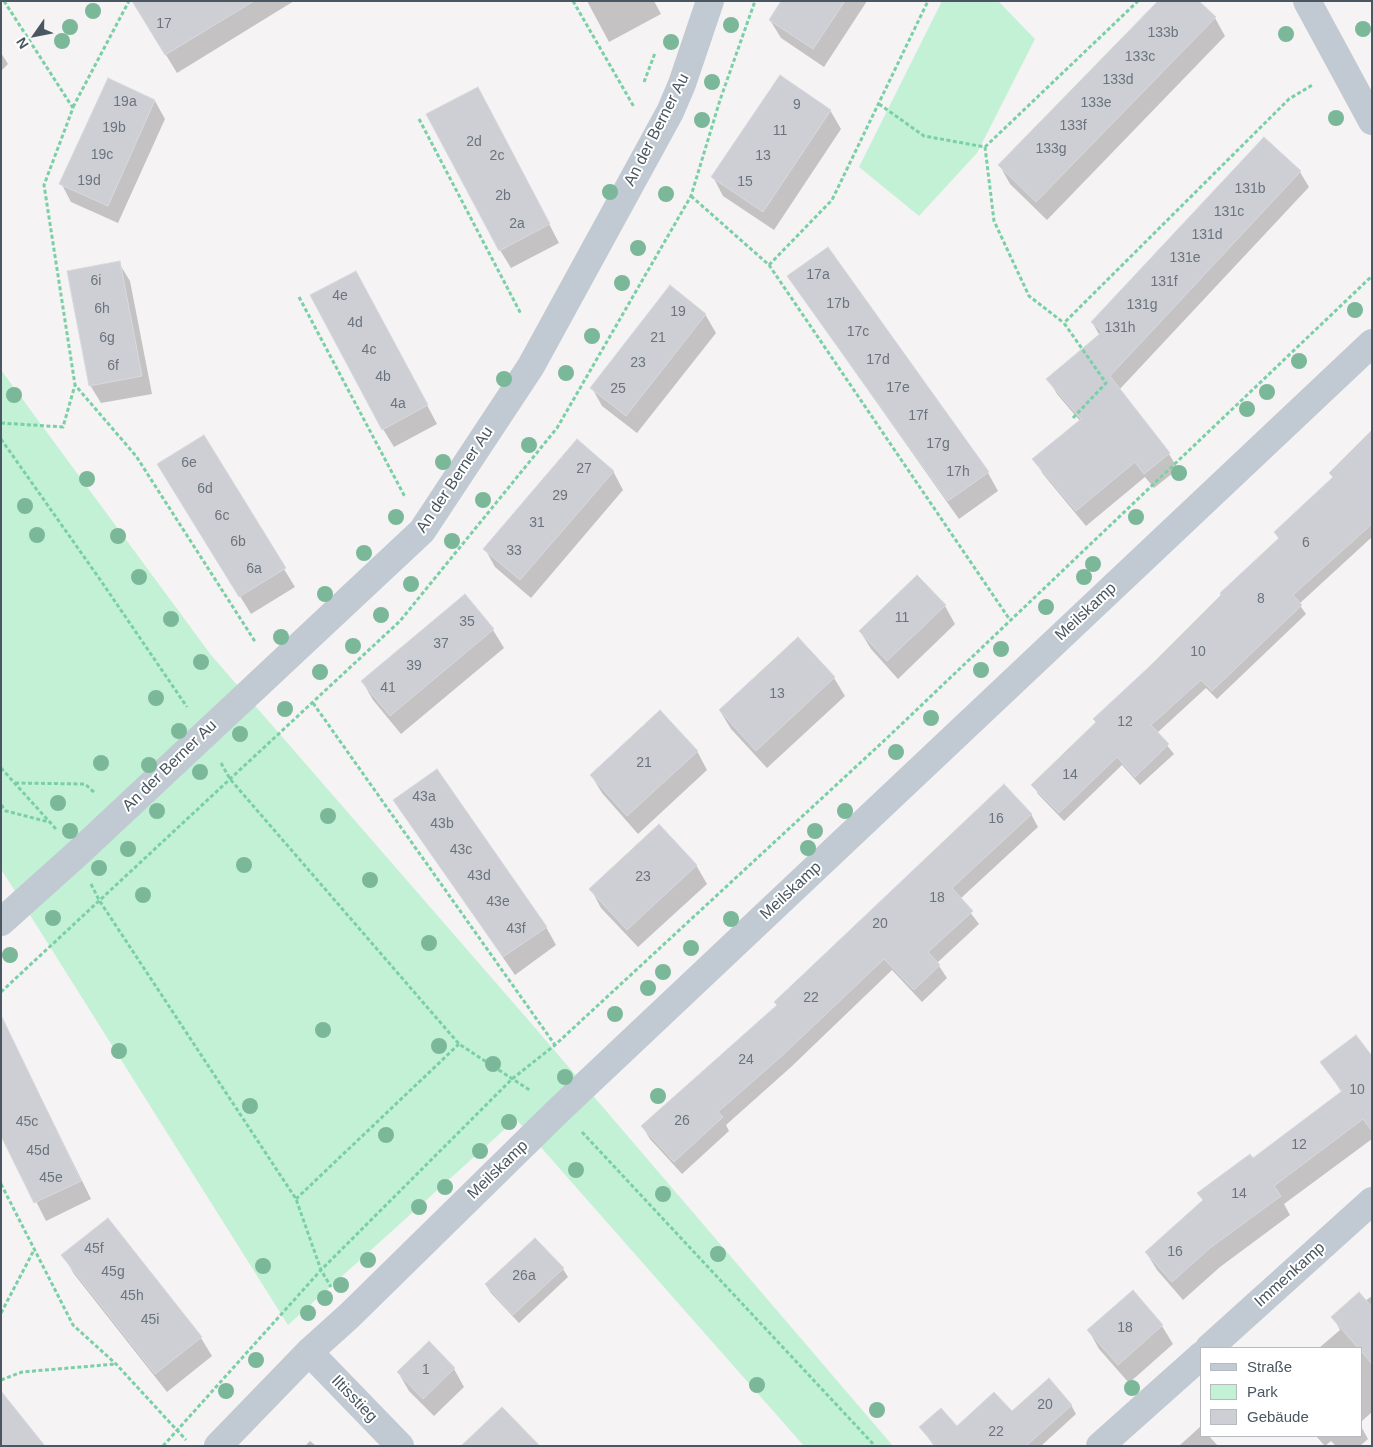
<!DOCTYPE html>
<html>
<head>
<meta charset="utf-8">
<style>
  body { margin:0 }
  #map { position:relative; width:1373px; height:1447px; overflow:hidden; background:#f5f3f3; font-family:Arial,sans-serif }
  canvas { display:block }
  .frame { position:absolute; inset:0; border:2px solid #4a5661; pointer-events:none }
  .legend { position:absolute; left:1200px; top:1347px; width:162px; height:90px; box-sizing:border-box; background:#fff; border:1px solid #b7bbc0; margin:0; padding:6px 9px; list-style:none; font-size:15px; color:#4a5661 }
  .legend li { display:flex; align-items:center; gap:10px; height:25px }
  .legend b { width:25px; border:1px solid #b7bbc0 }
  .north { position:absolute; left:10px; top:10px; width:50px; height:50px; -webkit-text-stroke:4px #fff; paint-order:stroke; rotate:237deg; font-size:14px; font-weight:700; line-height:20px; text-align:center; color:#4a5661 }
  .north::after { content:''; display:block; margin:auto; width:18px; height:22px; background:#4a5661; clip-path:polygon(50% 0,100% 100%,50% 72%,0 100%) }
</style>
</head>
<body>
<div id="map">
<canvas width="1373" height="1447"></canvas>
<div class="frame"></div>
<ul class="legend">
<li><b style="height:6px;background:#c1cad2"></b>Straße</li>
<li><b style="height:14px;background:#c3f1d5"></b>Park</li>
<li><b style="height:14px;background:#cdcfd5"></b>Gebäude</li>
</ul>
<div class="north">N</div>
</div>
<script>
const context = document.querySelector('canvas').getContext('2d');
context.lineJoin = 'round';
function paint(path, color) { context.fillStyle = color; context.fill(path, 'evenodd'); }
const toPath = rows => new Path2D(rows.map(r => 'M' + r).join(''));
function trace(path, color, width, dash) { context.strokeStyle = color; context.lineWidth = width; context.lineCap = dash ? 'butt' : 'round'; context.setLineDash(dash || []); context.stroke(path); }
function drawText(font, color, halo, rows, align = 'center') {
  context.font = font + ' Arial,sans-serif'; context.lineWidth = 4; context.setLineDash([]); context.textBaseline = 'middle'; context.strokeStyle = halo; context.fillStyle = color; for (const [text, x, y, turn = 0] of rows) {
    context.save(); context.translate(x, y); context.rotate((+turn || 0) * Math.PI / 180); context.textAlign = isNaN(turn) ? turn : align; if (halo) context.strokeText(text, 0, 0); context.fillText(text, 0, 0); context.restore();
  }
}
const green = toPath([
  [942,1,998,1,1035,39,977,153,919,216,859,167],
  [1,370,211,655,530,1022,893,1446,804,1446,516,1119,288,1325,1,869]
]);
const shadow = toPath([
  [151,1,294,1,177,73,149,27],
  [587,1,654,1,661,14,609,42],
  [782,1,867,1,824,67,781,38,770,20],
  [1215,18,1225,36,1047,220,1010,184,1000,166],
  [1,53,8,64,1,71],
  [155,101,165,119,118,223,71,202,61,183],
  [488,107,559,243,511,268,500,250],
  [830,110,841,129,774,230,723,196,713,177],
  [1264,139,1300,172,1309,187,1119,390,1169,454,1178,469,1154,488,1145,477,1086,526,1043,474,1034,459,1080,421,1057,394,1048,379,1100,336,1092,322],
  [119,263,130,281,152,394,101,403,90,385],
  [789,276,988,473,998,491,959,519,800,294],
  [366,290,437,424,394,447,383,429],
  [705,314,716,333,637,433,602,406,592,388],
  [1372,433,1372,537,1299,604,1306,614,1217,699,1206,688,1157,733,1174,754,1140,785,1122,765,1064,821,1038,794,1033,785,1097,723,1094,719,1151,667,1279,539,1275,533,1334,478,1331,473],
  [203,437,295,587,251,614,170,483],
  [613,471,623,490,531,598,495,567,485,549],
  [917,577,945,606,955,624,898,679,871,649,860,631],
  [465,596,493,630,504,648,401,734,373,700,362,681],
  [797,638,834,678,845,696,767,768,731,729,720,711],
  [697,751,707,770,638,834,602,793,591,775],
  [394,800,546,927,556,945,515,975],
  [1031,814,1038,827,960,899,979,924,937,963,947,978,922,1002,892,970,791,1067,726,1125,729,1131,682,1174,650,1139,642,1126],
  [696,865,707,884,638,947,601,908,591,889],
  [15,1045,91,1199,46,1221,1,1132],
  [1372,1058,1372,1139,1284,1204,1290,1215,1220,1267,1183,1300,1157,1270,1146,1252,1203,1201,1199,1193,1253,1160,1342,1093,1322,1062],
  [63,1255,201,1338,212,1356,167,1392,74,1274],
  [563,1269,568,1277,519,1323,491,1293,486,1285],
  [1133,1292,1162,1326,1173,1344,1129,1383,1099,1349,1089,1331],
  [1372,1296,1372,1412,1362,1421,1362,1348,1319,1348,1340,1330,1333,1317,1365,1301],
  [454,1369,464,1387,434,1416,409,1391,398,1372],
  [1071,1405,1076,1414,1041,1446,934,1446,921,1428,957,1428,1012,1413],
  [1201,1426,1202,1436,1209,1436,1218,1446,1179,1446],
  [1362,1428,1368,1439,1360,1446,1336,1446,1331,1441,1325,1446,1316,1436,1362,1436],
  [310,1441,316,1446,305,1446]
]);
const building = toPath([
  [132,1,254,1,165,55,132,1],
  [781,1,845,1,813,49,769,20,781,1],
  [1158,1,1199,1,1216,17,1036,202,998,165,1158,1],
  [780,75,831,110,763,212,711,177,780,75],
  [108,78,155,100,108,206,59,184,108,78],
  [478,87,550,224,499,251,426,114,478,87],
  [1264,137,1301,171,1110,376,1170,453,1144,474,1135,462,1076,511,1032,459,1081,419,1046,379,1102,332,1091,322,1264,137],
  [828,247,989,472,948,501,787,276,828,247],
  [120,261,142,376,89,386,67,271,120,261],
  [356,271,428,405,382,430,310,295,356,271],
  [670,285,706,314,626,416,590,388,670,285],
  [1372,430,1372,524,1293,595,1302,605,1212,691,1201,680,1151,725,1169,744,1135,777,1117,757,1059,813,1031,785,1096,722,1093,719,1150,666,1221,595,1220,593,1279,538,1274,532,1333,477,1329,473,1372,430],
  [204,435,286,568,239,597,157,464,204,435],
  [577,439,614,471,520,580,483,549,577,439],
  [917,575,946,605,887,661,859,631,917,575],
  [465,594,494,629,390,716,361,681,465,594],
  [798,637,835,677,756,751,719,710,798,637],
  [660,710,698,751,627,816,590,775,660,710],
  [437,769,547,927,503,957,393,800,437,769],
  [1004,784,1032,814,952,888,973,911,928,952,940,965,914,990,884,959,784,1054,718,1112,723,1117,674,1162,641,1126,777,1005,774,1002,1004,784],
  [659,824,697,865,627,930,589,889,659,824],
  [1,1015,81,1181,34,1203,1,1136,1,1015],
  [1356,1035,1372,1056,1372,1131,1363,1119,1274,1186,1281,1196,1210,1248,1172,1282,1145,1252,1203,1200,1197,1193,1250,1154,1253,1158,1342,1091,1320,1062,1356,1035],
  [108,1218,202,1337,155,1374,61,1255,108,1218],
  [535,1238,564,1268,513,1315,485,1284,535,1238],
  [1133,1290,1163,1325,1118,1365,1087,1330,1133,1290],
  [1359,1292,1372,1307,1372,1364,1362,1352,1362,1348,1358,1348,1331,1317,1359,1292],
  [429,1341,455,1368,423,1399,397,1372,429,1341],
  [1049,1378,1072,1405,1026,1446,936,1446,919,1427,941,1408,957,1426,994,1392,1012,1411,1049,1378],
  [1,1391,45,1446,1,1446,1,1391],
  [502,1407,540,1446,461,1446,502,1407]
]);
const path = toPath([
  [4,1,73,108,44,185,75,385,136,456,256,643],
  [573,1,634,107],
  [644,82,655,53],
  [879,104,924,136,985,147,994,221,1029,296,1064,323],
  [73,107,129,1],
  [419,119,521,314],
  [985,147,1138,1],
  [691,196,769,265,1010,620],
  [769,265,832,200,928,1],
  [299,297,405,497],
  [1073,418,1106,383,1064,323,1289,99,1314,84],
  [1,423,63,427,75,385],
  [1,439,99,578,187,707],
  [313,703,555,1045],
  [221,763,230,779,459,1044,531,1091],
  [1,768,56,829],
  [15,783,85,784,95,793],
  [1,805,6,811,49,822],
  [91,884,99,900,296,1199,321,1270,331,1287],
  [1,992,400,621,557,428,691,196,720,100,755,1],
  [582,1132,875,1446],
  [1,1184,73,1325,116,1364,186,1440],
  [296,1199,459,1044],
  [1,1313,34,1250],
  [1,1380,22,1372,116,1364],
  [163,1446,321,1270,512,1079,555,1045,887,738,1372,276]
]);
const minor = toPath([
  [1307,1,1372,121],
  [1,922,78,853,422,531,531,366,670,112,682,84,710,1],
  [1209,1348,1372,1201],
  [309,1352,400,1446],
  [218,1446,309,1352,349,1316,560,1109,1372,343],
  [1100,1446,1202,1355]
]);
const trees = [
  [93,11],
  [731,25],
  [70,27],
  [1363,29],
  [1286,34],
  [62,41],
  [671,42],
  [712,82],
  [1336,118],
  [702,120],
  [610,192],
  [666,194],
  [638,248],
  [622,283],
  [1355,310],
  [592,336],
  [1299,361],
  [566,373],
  [504,379],
  [1267,392],
  [14,395],
  [1247,409],
  [529,445],
  [443,462],
  [1179,473],
  [87,479],
  [483,500],
  [25,506],
  [396,517],
  [1136,517],
  [37,535],
  [118,536],
  [452,541],
  [364,553],
  [1093,564],
  [139,577],
  [1084,577],
  [411,584],
  [325,594],
  [1046,607],
  [381,615],
  [171,619],
  [281,637],
  [353,646],
  [1001,649],
  [201,662],
  [981,670],
  [320,672],
  [156,698],
  [285,709],
  [931,718],
  [179,731],
  [240,734],
  [896,752],
  [101,763],
  [149,765],
  [200,772],
  [58,803],
  [157,811],
  [845,811],
  [328,816],
  [70,831],
  [815,831],
  [808,848],
  [128,849],
  [244,865],
  [99,868],
  [370,880],
  [143,895],
  [53,918],
  [731,919],
  [429,943],
  [691,948],
  [10,955],
  [663,972],
  [648,988],
  [615,1014],
  [323,1030],
  [439,1046],
  [119,1051],
  [493,1064],
  [565,1077],
  [658,1096],
  [250,1106],
  [509,1122],
  [386,1135],
  [480,1151],
  [576,1170],
  [445,1187],
  [663,1194],
  [419,1207],
  [718,1254],
  [368,1260],
  [263,1266],
  [341,1285],
  [325,1298],
  [308,1313],
  [256,1360],
  [757,1385],
  [1132,1388],
  [226,1391],
  [877,1410]
];
const numberNames = [
  ["17",164,24],
  ["133b",1163,33],
  ["133c",1140,57],
  ["133d",1118,80],
  ["19a",125,102],
  ["133e",1096,103],
  ["9",797,105],
  ["133f",1073,126],
  ["19b",114,128],
  ["11",780,131],
  ["2d",474,142],
  ["133g",1051,149],
  ["19c",102,155],
  ["2c",497,156],
  ["13",763,156],
  ["19d",89,181],
  ["15",745,182],
  ["131b",1250,189],
  ["2b",503,196],
  ["131c",1229,212],
  ["2a",517,224],
  ["131d",1207,235],
  ["131e",1185,258],
  ["17a",818,275],
  ["6i",96,281],
  ["131f",1164,282],
  ["4e",340,296],
  ["17b",838,304],
  ["131g",1142,305],
  ["6h",102,309],
  ["19",678,312],
  ["4d",355,323],
  ["131h",1120,328],
  ["17c",858,332],
  ["6g",107,338],
  ["21",658,338],
  ["4c",369,350],
  ["17d",878,360],
  ["23",638,363],
  ["6f",113,366],
  ["4b",383,377],
  ["17e",898,388],
  ["25",618,389],
  ["4a",398,404],
  ["17f",918,416],
  ["17g",938,444],
  ["6e",189,463],
  ["27",584,469],
  ["17h",958,472],
  ["6d",205,489],
  ["29",560,496],
  ["6c",222,516],
  ["31",537,523],
  ["6b",238,542],
  ["6",1306,543],
  ["33",514,551],
  ["6a",254,569],
  ["8",1261,599],
  ["11",902,618],
  ["35",467,622],
  ["37",441,644],
  ["10",1198,652],
  ["39",414,666],
  ["41",388,688],
  ["13",777,694],
  ["12",1125,722],
  ["21",644,763],
  ["14",1070,775],
  ["43a",424,797],
  ["16",996,819],
  ["43b",442,824],
  ["43c",461,850],
  ["43d",479,876],
  ["23",643,877],
  ["18",937,898],
  ["43e",498,902],
  ["20",880,924],
  ["43f",516,929],
  ["22",811,998],
  ["24",746,1060],
  ["10",1357,1090],
  ["26",682,1121],
  ["45c",27,1122],
  ["12",1299,1145],
  ["45d",38,1151],
  ["45e",51,1178],
  ["14",1239,1194],
  ["45f",94,1249],
  ["16",1175,1252],
  ["45g",113,1272],
  ["26a",524,1276],
  ["45h",132,1296],
  ["45i",150,1320],
  ["18",1125,1328],
  ["1",426,1370],
  ["20",1045,1405],
  ["22",996,1432]
];
const streetNames = [
  ["An der Berner Au",657,130,-63],
  ["An der Berner Au",455,480,-56],
  ["Meilskamp",1086,612,-43],
  ["An der Berner Au",170,766,-44],
  ["Meilskamp",791,891,-43],
  ["Meilskamp",498,1170,-44],
  ["Immenkamp",1290,1275,-42],
  ["Iltisstieg",354,1399,46]
];
paint(green, '#c3f1d5');
paint(shadow, '#0003');
paint(building, '#cdcfd5');
trace(building, '#d7d9de', 1);
trace(path, '#7ad0a6', 3, [4, 2.5]);
trace(minor, '#c1cad2', 28);
context.fillStyle = '#7bb799';
for (const [x, y] of trees) { context.beginPath(); context.arc(x, y, 8, 0, 2 * Math.PI); context.fill(); }
drawText('14px', '#6b747e', null, numberNames);
drawText('16px', '#4a5661', '#fff', streetNames);
</script>
</body>
</html>
